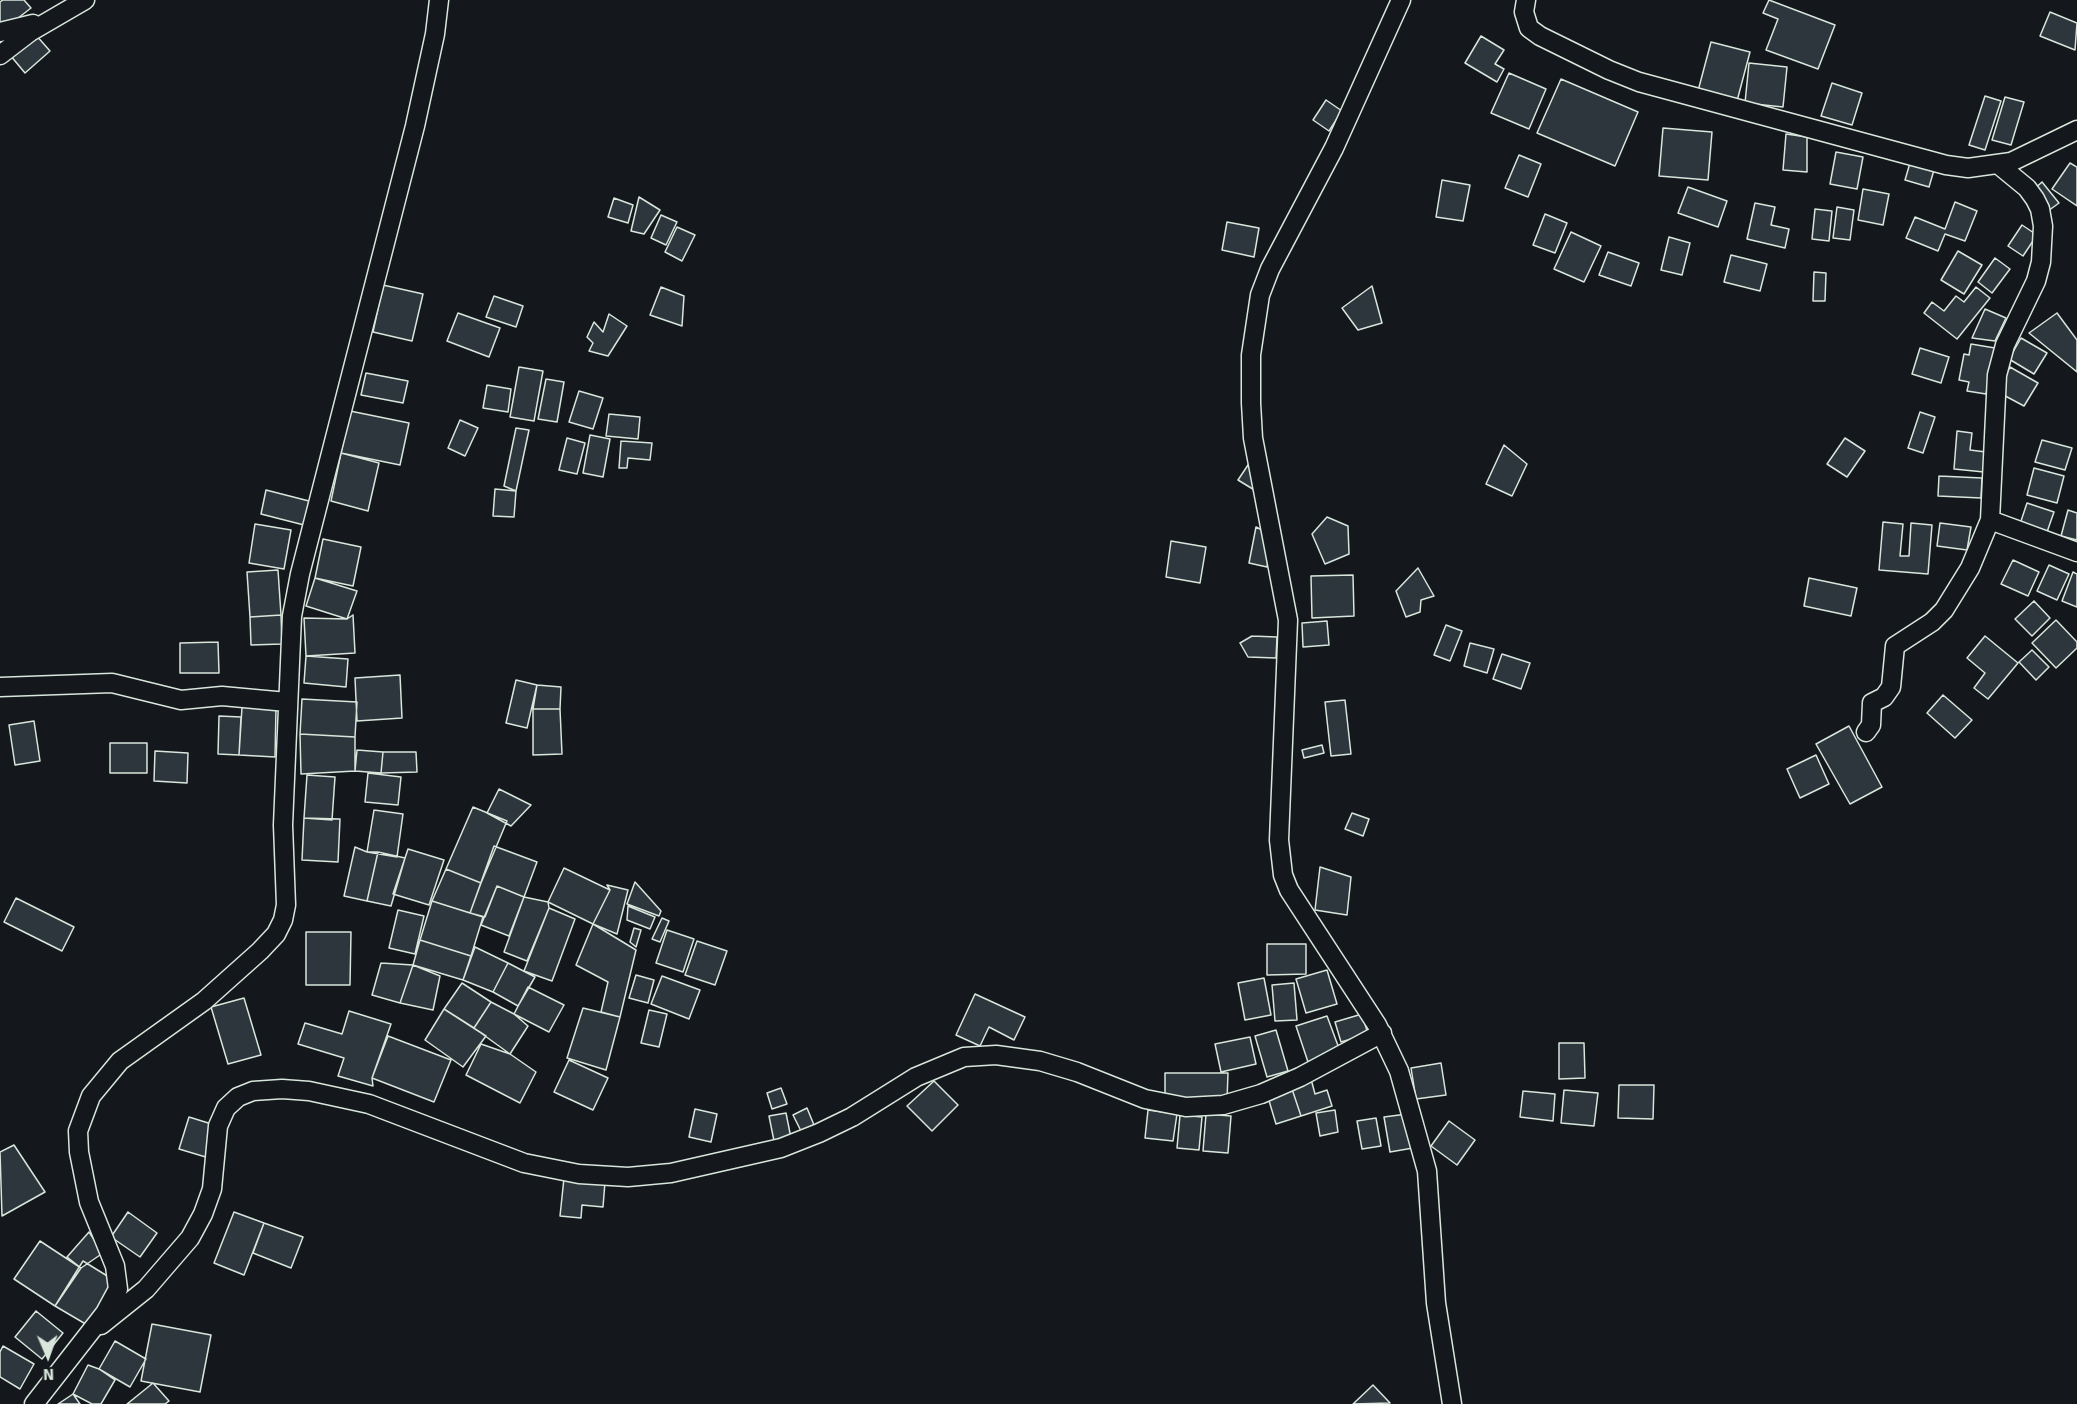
<!DOCTYPE html>
<html>
<head>
<meta charset="utf-8">
<style>
  body { margin:0 }
  #map { position:relative; width:2077px; height:1404px; overflow:hidden; background:#14181c; font-family:Signika,sans-serif }
  canvas { display:block }
  .north { position:absolute; left:18px; top:1326px; width:60px; height:60px; -webkit-text-stroke:4px #14181c; paint-order:stroke; rotate:178deg; font-size:16px; font-weight:700; line-height:24px; text-align:center; color:#d8e6dc }
  .north::after { content:''; display:block; margin:auto; width:21px; height:27px; background:#d8e6dc; clip-path:polygon(50% 0,100% 100%,50% 72%,0 100%) }
</style>
</head>
<body>
<div id="map">
<canvas width="2077" height="1404"></canvas>
<div class="north">N</div>
</div>
<script>
const context = document.querySelector('canvas').getContext('2d');
context.lineJoin = 'round';
function paint(path, color) { context.fillStyle = color; context.fill(path, 'evenodd'); }
const toPath = rows => new Path2D(rows.map(r => 'M' + r).join(''));
function trace(path, color, width, dash) { context.strokeStyle = color; context.lineWidth = width; context.lineCap = dash ? 'butt' : 'round'; context.setLineDash(dash || []); context.stroke(path); }
const building = toPath([
  [3,0,24,0,31,8,4,29,0,23,0,2,3,0],
  [1769,0,1835,25,1818,69,1766,50,1778,19,1763,13,1769,0],
  [2050,12,2077,23,2075,50,2040,36,2050,12],
  [35,34,50,51,25,73,10,55,35,34],
  [1481,36,1504,50,1495,64,1504,69,1497,82,1465,63,1481,36],
  [1711,42,1750,52,1737,101,1698,91,1711,42],
  [1749,63,1787,67,1783,107,1745,103,1749,63],
  [1509,73,1546,89,1529,129,1491,113,1509,73],
  [1561,79,1638,112,1615,166,1537,133,1561,79],
  [1832,83,1862,93,1852,125,1821,116,1832,83],
  [1985,96,2001,101,1985,150,1969,145,1985,96],
  [2005,97,2024,102,2011,145,1992,140,2005,97],
  [1326,100,1342,111,1329,131,1313,120,1326,100],
  [1663,128,1712,132,1708,180,1659,176,1663,128],
  [1786,134,1807,137,1807,172,1783,170,1786,134],
  [1836,152,1863,157,1857,189,1830,184,1836,152],
  [1519,155,1541,164,1528,197,1505,188,1519,155],
  [1910,163,1934,170,1929,187,1905,180,1910,163],
  [2070,163,2077,167,2077,206,2052,189,2070,163],
  [1442,180,1470,185,1463,221,1436,217,1442,180],
  [2042,182,2059,203,2048,211,2032,191,2042,182],
  [1688,187,1727,201,1718,227,1678,213,1688,187],
  [1863,189,1889,194,1883,225,1858,220,1863,189],
  [639,197,660,210,644,234,631,231,639,197],
  [614,198,633,205,628,223,608,217,614,198],
  [1955,202,1977,211,1965,241,1945,234,1938,251,1906,238,1915,217,1945,229,1955,202],
  [1755,203,1775,207,1771,225,1789,229,1785,248,1747,239,1755,203],
  [1837,207,1854,210,1850,240,1833,238,1837,207],
  [1815,209,1832,211,1829,241,1812,239,1815,209],
  [1545,214,1567,223,1555,253,1533,245,1545,214],
  [661,215,677,222,666,245,651,238,661,215],
  [1227,222,1259,228,1254,257,1222,250,1227,222],
  [2022,225,2037,235,2023,256,2008,246,2022,225],
  [677,227,695,235,682,261,665,252,677,227],
  [1571,232,1601,246,1584,282,1554,269,1571,232],
  [1669,237,1690,243,1682,275,1661,270,1669,237],
  [1958,251,1982,265,1964,294,1941,280,1958,251],
  [1608,252,1639,263,1631,286,1599,275,1608,252],
  [1731,255,1767,264,1760,291,1724,282,1731,255],
  [1995,258,2010,269,1992,293,1978,282,1995,258],
  [1814,272,1826,273,1825,301,1813,301,1814,272],
  [383,285,423,294,412,341,373,332,383,285],
  [1372,286,1382,323,1358,330,1342,308,1372,286],
  [661,287,684,296,682,326,650,315,661,287],
  [1976,287,1990,298,1957,339,1924,313,1932,302,1944,311,1956,296,1964,302,1976,287],
  [494,296,523,306,516,327,486,317,494,296],
  [1985,309,2006,318,1995,341,1972,338,1985,309],
  [458,313,500,328,489,357,447,341,458,313],
  [2057,313,2077,340,2077,372,2029,333,2057,313],
  [609,314,627,326,608,356,589,351,593,343,587,337,594,322,603,332,609,314],
  [2021,338,2047,353,2034,374,2009,359,2021,338],
  [1971,344,1995,348,1986,394,1967,391,1969,382,1959,380,1964,354,1969,355,1971,344],
  [1920,348,1949,357,1941,383,1912,374,1920,348],
  [519,367,543,371,534,421,510,417,519,367],
  [2010,367,2038,383,2024,406,1996,391,2010,367],
  [366,373,408,381,403,403,361,395,366,373],
  [546,379,564,382,557,422,538,419,546,379],
  [487,385,511,389,508,412,483,408,487,385],
  [579,391,603,398,593,429,569,422,579,391],
  [350,411,409,423,400,465,341,453,350,411],
  [1920,412,1935,417,1923,453,1908,448,1920,412],
  [609,414,640,417,638,439,606,436,609,414],
  [460,420,478,428,465,456,448,448,460,420],
  [516,428,529,430,516,491,504,486,516,428],
  [1957,431,1972,433,1970,450,1986,452,1984,472,1954,469,1957,431],
  [590,435,610,439,603,477,583,473,590,435],
  [567,438,585,443,577,474,559,470,567,438],
  [1845,438,1865,451,1847,477,1827,464,1845,438],
  [2042,440,2072,448,2065,470,2035,462,2042,440],
  [621,441,652,443,650,460,628,458,627,468,619,468,621,441],
  [1504,445,1527,464,1512,496,1486,484,1504,445],
  [341,453,379,463,368,511,331,501,341,453],
  [1248,465,1253,474,1256,491,1238,480,1248,465],
  [2034,468,2064,476,2057,503,2027,495,2034,468],
  [1939,476,1982,478,1981,498,1938,496,1939,476],
  [495,489,516,491,514,517,493,516,495,489],
  [266,490,309,501,304,525,261,514,266,490],
  [2027,503,2054,512,2047,532,2020,524,2027,503],
  [2068,510,2077,513,2077,540,2061,536,2068,510],
  [1327,517,1348,526,1349,554,1325,564,1312,534,1327,517],
  [1883,522,1903,524,1900,556,1909,556,1911,523,1932,525,1928,574,1879,570,1883,522],
  [1940,523,1971,527,1967,550,1937,546,1940,523],
  [255,524,291,530,284,569,249,563,255,524],
  [1256,527,1264,531,1271,547,1267,567,1249,563,1256,527],
  [323,539,361,547,353,586,315,578,323,539],
  [1171,541,1206,547,1200,583,1166,577,1171,541],
  [2013,560,2039,572,2028,596,2001,584,2013,560],
  [2049,565,2069,574,2057,600,2037,591,2049,565],
  [1418,568,1434,596,1421,600,1420,612,1406,617,1396,591,1418,568],
  [278,570,281,615,250,617,247,572,278,570],
  [2073,572,2077,574,2077,607,2062,601,2073,572],
  [1353,575,1354,616,1312,618,1311,576,1353,575],
  [315,578,357,591,347,619,306,606,315,578],
  [1809,578,1857,588,1851,616,1804,606,1809,578],
  [2034,601,2050,618,2032,636,2015,619,2034,601],
  [281,615,282,644,251,645,250,617,281,615],
  [353,615,355,653,306,656,304,618,347,619,353,615],
  [2056,620,2077,642,2077,648,2056,668,2032,643,2056,620],
  [1327,621,1329,645,1303,647,1302,623,1327,621],
  [1446,625,1462,631,1450,661,1434,655,1446,625],
  [1252,636,1277,637,1276,658,1248,657,1240,643,1252,636],
  [1985,636,2018,663,1988,699,1974,688,1985,673,1967,658,1985,636],
  [218,642,219,673,180,673,180,643,218,642],
  [1470,643,1494,649,1487,673,1464,666,1470,643],
  [2032,650,2049,667,2036,680,2019,662,2032,650],
  [1502,654,1530,663,1521,689,1493,679,1502,654],
  [306,656,348,659,346,687,304,683,306,656],
  [400,675,402,718,357,721,355,678,400,675],
  [516,680,537,685,527,728,506,723,516,680],
  [537,685,561,687,560,709,533,709,537,685],
  [1943,695,1972,720,1955,738,1927,713,1943,695],
  [302,699,357,702,355,737,300,734,302,699],
  [1345,700,1351,754,1331,756,1325,702,1345,700],
  [242,707,276,708,275,757,239,755,242,707],
  [533,709,560,709,562,754,533,755,533,709],
  [219,716,241,717,239,755,218,754,219,716],
  [34,721,40,761,15,765,9,725,34,721],
  [1849,726,1882,787,1850,804,1816,744,1849,726],
  [300,734,355,737,355,771,301,774,300,734],
  [110,743,147,743,147,773,110,773,110,743],
  [1322,745,1324,753,1304,758,1302,750,1322,745],
  [357,750,383,752,381,773,355,771,357,750],
  [155,751,188,753,187,783,154,781,155,751],
  [383,752,416,752,417,772,381,773,383,752],
  [1816,755,1829,784,1800,798,1787,769,1816,755],
  [368,773,401,777,398,805,365,802,368,773],
  [307,775,335,777,332,820,304,818,307,775],
  [499,789,531,805,511,826,487,813,499,789],
  [473,807,507,821,481,883,446,869,473,807],
  [374,810,403,814,397,857,367,852,374,810],
  [1352,813,1369,819,1363,836,1345,829,1352,813],
  [304,818,340,819,338,862,302,860,304,818],
  [494,846,537,862,524,897,497,886,485,917,470,913,494,846],
  [355,847,367,852,378,852,367,901,344,896,355,847],
  [408,849,444,860,429,905,393,894,408,849],
  [378,852,405,858,391,906,367,901,378,852],
  [1320,867,1351,877,1347,915,1315,910,1320,867],
  [564,868,610,890,593,924,548,902,564,868],
  [446,869,481,883,470,913,432,901,446,869],
  [635,882,661,911,659,916,627,904,635,882],
  [607,885,628,890,617,934,593,924,610,890,607,885],
  [497,886,524,897,509,936,481,925,497,886],
  [524,897,548,902,549,908,527,961,504,952,524,897],
  [16,898,74,927,62,951,4,922,16,898],
  [432,901,483,917,471,956,420,940,432,901],
  [628,906,655,917,650,929,627,920,628,906],
  [549,908,575,919,552,981,524,971,549,908],
  [398,910,424,916,415,954,389,948,398,910],
  [662,918,669,921,660,942,652,939,662,918],
  [593,924,636,950,620,1017,601,1012,608,982,576,965,593,924],
  [634,928,641,930,636,947,630,942,634,928],
  [667,930,694,939,683,972,656,963,667,930],
  [306,932,351,932,350,985,306,985,306,932],
  [420,940,471,956,463,980,413,965,420,940],
  [697,941,727,951,715,985,685,975,697,941],
  [1267,944,1306,944,1306,974,1267,975,1267,944],
  [475,947,508,963,493,992,463,980,475,947],
  [381,963,413,965,400,1003,372,995,381,963],
  [508,963,535,977,518,1006,493,992,508,963],
  [413,965,440,976,433,1010,400,1003,413,965],
  [1327,970,1337,1004,1306,1013,1296,979,1327,970],
  [636,975,654,980,648,1003,629,998,636,975],
  [662,976,700,990,689,1019,651,1004,662,976],
  [1264,978,1271,1015,1245,1020,1238,983,1264,978],
  [462,983,491,1002,474,1028,444,1009,462,983],
  [1294,983,1297,1020,1275,1021,1272,985,1294,983],
  [528,987,564,1005,549,1032,514,1014,528,987],
  [975,994,1025,1017,1014,1040,989,1027,980,1046,956,1035,975,994],
  [244,998,261,1055,228,1064,211,1007,244,998],
  [491,1002,514,1014,528,1026,510,1054,474,1028,491,1002],
  [583,1008,620,1017,606,1070,567,1058,583,1008],
  [444,1009,486,1036,463,1067,425,1040,444,1009],
  [649,1010,667,1014,659,1047,641,1043,649,1010],
  [349,1011,391,1024,372,1078,373,1086,338,1076,344,1058,298,1044,305,1023,342,1034,349,1011],
  [1362,1014,1368,1034,1341,1042,1335,1022,1362,1014],
  [1327,1016,1340,1051,1308,1062,1296,1026,1327,1016],
  [1276,1030,1288,1071,1267,1077,1255,1036,1276,1030],
  [388,1036,451,1060,434,1102,372,1078,388,1036],
  [1250,1037,1256,1064,1221,1072,1215,1044,1250,1037],
  [1559,1043,1584,1043,1585,1078,1559,1079,1559,1043],
  [481,1044,510,1054,536,1072,520,1103,466,1075,481,1044],
  [569,1060,608,1078,593,1110,554,1092,569,1060],
  [1441,1063,1446,1095,1416,1099,1411,1068,1441,1063],
  [1165,1073,1228,1073,1227,1100,1165,1099,1165,1073],
  [1311,1079,1315,1094,1327,1090,1332,1106,1301,1116,1291,1086,1311,1079],
  [934,1081,958,1105,932,1131,907,1106,934,1081],
  [1619,1085,1654,1085,1653,1119,1618,1118,1619,1085],
  [1291,1086,1301,1116,1276,1124,1267,1094,1291,1086],
  [781,1088,787,1104,772,1109,767,1093,781,1088],
  [1564,1090,1598,1093,1594,1126,1561,1123,1564,1090],
  [1523,1091,1555,1094,1553,1121,1520,1117,1523,1091],
  [807,1108,814,1125,801,1131,793,1115,807,1108],
  [695,1109,717,1114,711,1142,689,1137,695,1109],
  [1148,1110,1177,1114,1173,1141,1145,1138,1148,1110],
  [1335,1110,1338,1132,1320,1136,1316,1113,1335,1110],
  [786,1113,791,1138,774,1141,769,1116,786,1113],
  [1206,1114,1231,1116,1228,1153,1203,1151,1206,1114],
  [1407,1114,1413,1148,1390,1152,1384,1117,1407,1114],
  [1180,1115,1202,1117,1199,1150,1177,1148,1180,1115],
  [189,1117,218,1126,209,1158,179,1149,189,1117],
  [1376,1118,1381,1146,1362,1149,1357,1121,1376,1118],
  [1449,1121,1475,1140,1457,1165,1431,1146,1449,1121],
  [14,1145,45,1192,2,1216,0,1152,14,1145],
  [564,1178,605,1182,603,1207,582,1205,581,1218,560,1216,564,1178],
  [128,1212,157,1233,140,1257,111,1237,128,1212],
  [234,1212,264,1223,244,1275,214,1263,234,1212],
  [264,1223,303,1237,291,1268,253,1253,264,1223],
  [89,1232,103,1253,81,1268,67,1257,89,1232],
  [40,1241,81,1268,55,1306,14,1279,40,1241],
  [83,1261,117,1282,89,1326,55,1306,83,1261],
  [36,1311,63,1333,42,1359,15,1337,36,1311],
  [152,1324,211,1335,200,1392,141,1381,152,1324],
  [115,1341,146,1359,130,1387,99,1369,115,1341],
  [3,1346,34,1364,20,1389,0,1377,0,1352,3,1346],
  [88,1365,99,1369,115,1380,101,1404,92,1404,73,1394,88,1365],
  [153,1383,169,1401,165,1404,127,1404,153,1383],
  [1373,1385,1390,1403,1353,1404,1373,1385],
  [73,1394,80,1404,58,1404,73,1394]
]);
const street = toPath([
  [1401,0,1334,148,1270,269,1260,295,1251,355,1251,403,1253,438,1288,620,1279,840,1283,875,1289,890,1377,1025,1399,1071,1427,1171,1436,1303,1452,1404],
  [1526,0,1524,12,1529,28,1540,36,1609,70,1639,82,1946,165,1968,168,2011,162,2077,130],
  [0,32,33,24],
  [0,55,30,32,85,0],
  [1999,165,2027,188,2035,199,2040,209,2043,226,2041,262,2036,281,2005,345,1997,375,1990,520,2077,552],
  [0,687,112,683,181,700,222,696,287,702],
  [1866,732,1871,725,1872,703,1884,697,1891,687,1895,646,1932,622,1944,610,1970,568,1990,520],
  [101,1325,146,1289,190,1238,203,1214,212,1189,218,1126,226,1108,238,1097,253,1091,282,1089,309,1091,369,1104,524,1163,579,1174,628,1177,671,1173,781,1148,819,1133,852,1117,916,1077,964,1057,996,1055,1040,1061,1077,1072,1145,1099,1186,1107,1223,1105,1261,1094,1300,1077,1382,1033],
  [34,1404,105,1313,118,1289,115,1266,89,1202,79,1152,78,1131,91,1096,120,1061,204,1001,260,951,276,934,283,920,286,905,283,825,292,616,300,574,415,126,435,34,439,0]
]);
paint(building, '#2c363c');
trace(building, '#d8e6dc', 1.5);
trace(street, '#d8e6dc', 21);
trace(street, '#14181c', 18);
</script>
</body>
</html>
